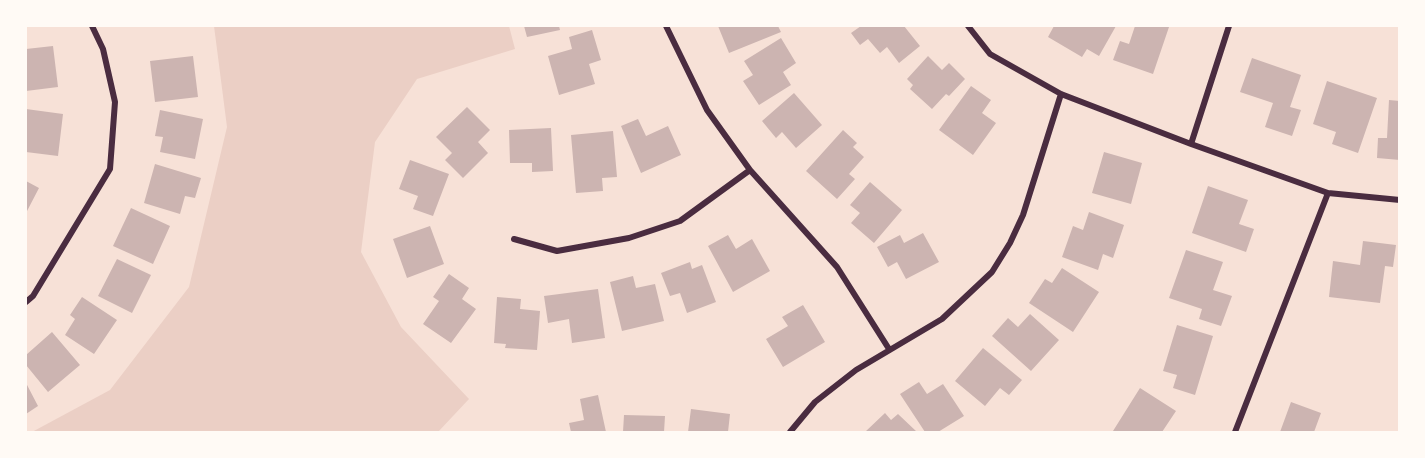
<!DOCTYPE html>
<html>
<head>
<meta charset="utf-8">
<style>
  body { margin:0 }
  #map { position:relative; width:1425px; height:458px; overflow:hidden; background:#f7e1d7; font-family:"IBM Plex Sans",sans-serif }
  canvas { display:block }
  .frame { position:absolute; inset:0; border:27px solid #fffaf5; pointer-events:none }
</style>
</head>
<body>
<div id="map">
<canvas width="1425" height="458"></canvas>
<div class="frame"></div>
</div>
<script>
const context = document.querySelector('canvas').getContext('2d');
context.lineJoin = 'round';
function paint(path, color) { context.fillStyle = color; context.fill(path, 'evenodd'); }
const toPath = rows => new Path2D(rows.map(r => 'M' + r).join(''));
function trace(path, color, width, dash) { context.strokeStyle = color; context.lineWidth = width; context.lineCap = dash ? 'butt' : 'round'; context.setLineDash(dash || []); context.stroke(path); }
const green = toPath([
  [214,26,509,26,515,49,417,79,375,142,361,252,401,327,469,399,438,432,32,432,110,390,189,287,227,127]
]);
const building = toPath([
  [524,26,559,26,560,30,527,37],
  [718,26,778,26,781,32,729,53],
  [861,26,904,26,920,46,899,63,887,47,880,53,868,39,860,45,851,33],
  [1054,26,1116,26,1099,56,1087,49,1082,57,1048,37],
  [1135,26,1169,27,1153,74,1113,60,1120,41,1129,44],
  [592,30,601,60,589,64,595,84,559,95,548,56,572,49,569,37],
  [781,38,796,63,783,72,791,85,759,105,743,81,753,75,744,61],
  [53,46,58,87,26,91,26,49],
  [193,56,198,97,155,102,150,61],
  [928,56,942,70,949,63,965,79,949,96,946,94,932,109,910,89,913,85,907,79],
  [1252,58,1301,75,1290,107,1301,110,1292,136,1265,127,1273,103,1240,92],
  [1327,81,1377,98,1358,153,1332,144,1336,132,1313,124],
  [971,86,991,100,982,113,996,123,973,155,939,130],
  [794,93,822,125,796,148,782,132,776,138,762,121],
  [1389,100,1400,101,1400,160,1377,158,1378,138,1387,138],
  [467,107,490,130,478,142,488,153,463,178,445,160,452,153,436,137],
  [26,109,63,114,58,156,26,152],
  [160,110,203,119,195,159,160,152,163,137,155,136],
  [638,119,646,136,668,126,681,155,641,173,621,126],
  [551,128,553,171,532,172,532,163,510,163,509,130],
  [843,130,857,143,853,147,864,157,849,174,855,179,837,199,806,171],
  [613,131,617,177,602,178,603,191,576,193,571,135],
  [1104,152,1142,163,1131,204,1092,193],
  [410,160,449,174,433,216,413,209,418,196,399,189],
  [155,164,201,178,195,198,185,196,180,214,144,203],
  [26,181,39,188,26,213],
  [870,182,902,210,874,243,851,223,860,213,850,205],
  [1208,186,1248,200,1239,224,1254,229,1246,252,1192,233],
  [131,208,170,226,153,264,113,246],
  [1089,212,1124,225,1113,258,1103,254,1098,270,1062,257,1073,226,1083,230],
  [430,226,444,264,407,278,393,239],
  [923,233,939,262,906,279,897,262,888,267,877,247,900,235,904,243],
  [728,235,736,249,752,239,770,271,733,292,708,246],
  [1363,241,1396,245,1393,267,1385,266,1380,303,1329,297,1333,261,1360,265],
  [1186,250,1223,262,1213,290,1232,296,1221,326,1199,319,1202,309,1169,298],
  [117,259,151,275,132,313,98,296],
  [690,262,692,269,702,265,716,302,687,313,680,293,670,296,661,273],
  [1062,268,1099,292,1073,332,1029,303,1045,279,1052,283],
  [449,274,469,288,462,299,476,309,451,343,423,324,439,301,433,297],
  [633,276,636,288,655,284,664,321,622,331,610,282],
  [598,289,605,338,572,343,569,319,548,323,544,296],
  [82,297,117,320,94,354,65,335,75,319,70,315],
  [497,297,521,299,520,309,540,311,537,350,505,348,506,344,494,343],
  [803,305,825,342,783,367,766,339,788,326,782,317],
  [1030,314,1059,340,1031,371,992,336,1008,318,1018,327],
  [1177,325,1213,336,1195,395,1173,388,1177,375,1163,371],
  [52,332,80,365,48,392,26,365,26,355],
  [983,348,1022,380,1009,395,1000,388,985,406,955,381],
  [919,382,927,394,943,384,964,416,938,432,925,432,900,394],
  [26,383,38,406,26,414],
  [1140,388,1176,411,1162,432,1116,432,1113,431],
  [598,395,606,432,571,432,569,423,584,420,580,399],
  [1291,402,1321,413,1314,432,1280,432],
  [691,409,730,414,728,432,688,432],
  [885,413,891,420,898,414,917,432,865,432],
  [624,415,665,416,664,432,623,432]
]);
const minor = toPath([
  [666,26,707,110,750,170,837,267,889,349],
  [968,26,990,54,1061,94,1191,144,1328,193,1400,200],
  [1191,144,1229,26],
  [514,239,557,251,629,238,680,221,750,170],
  [26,302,33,296,110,169,115,102,103,49,92,26],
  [790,432,815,402,856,370,942,319,992,272,1010,243,1023,215,1061,94],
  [1235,432,1328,193]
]);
paint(green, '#ebcfc5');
paint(building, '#ccb4b1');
trace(minor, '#4a2c40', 6);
</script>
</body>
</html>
